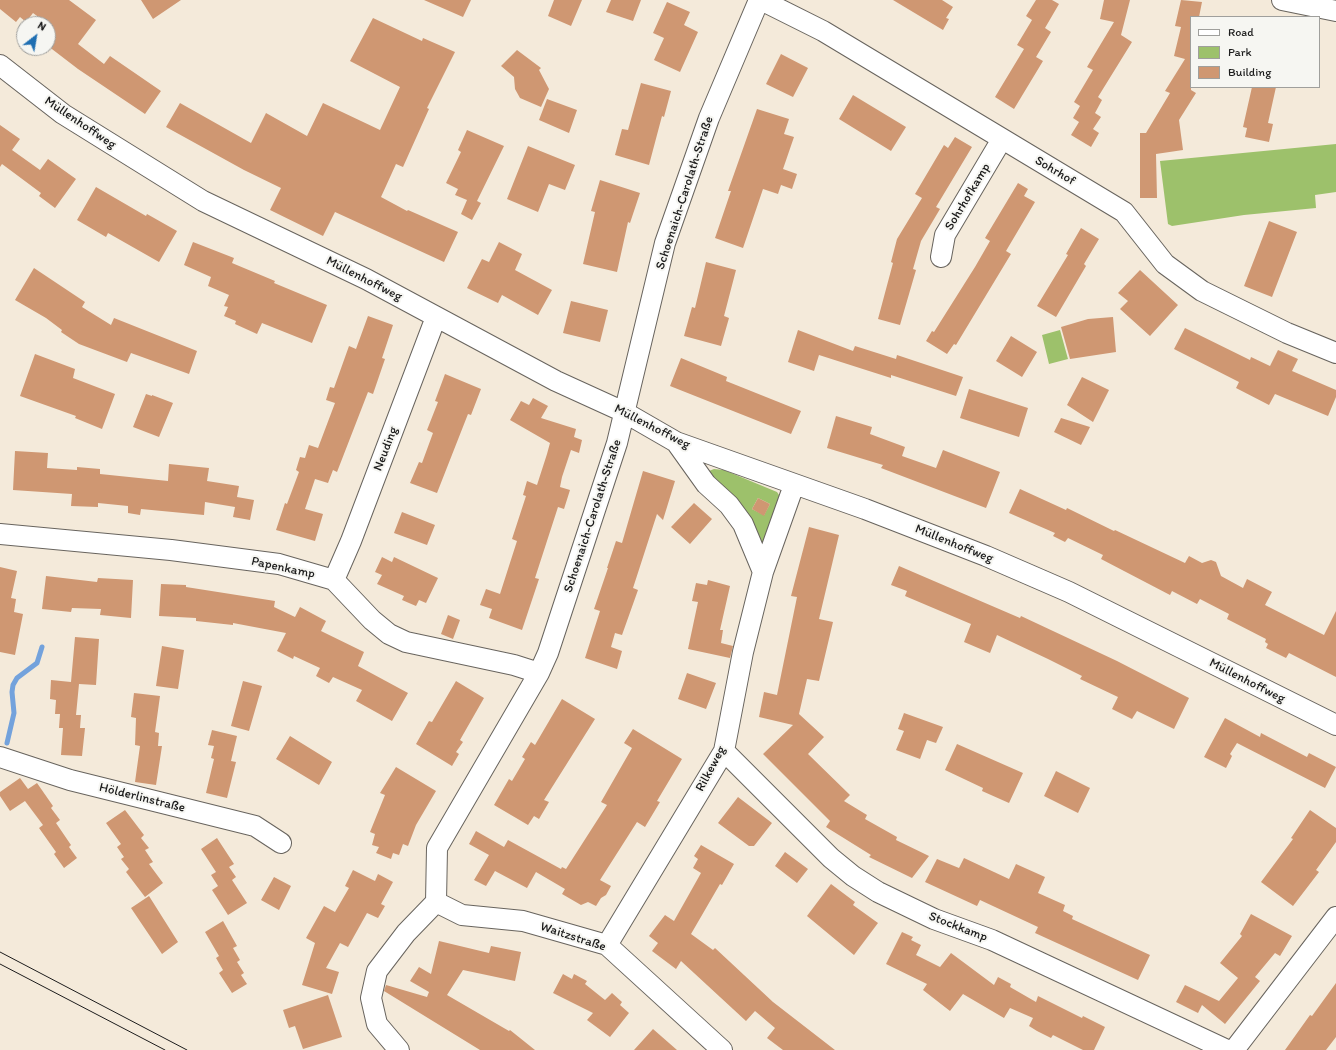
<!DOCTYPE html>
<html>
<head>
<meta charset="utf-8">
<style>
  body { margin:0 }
  #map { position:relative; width:1336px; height:1050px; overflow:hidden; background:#f4eada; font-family:Itim,sans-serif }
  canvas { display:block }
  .legend { position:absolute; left:1190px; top:16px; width:130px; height:72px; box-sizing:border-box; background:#f6f6f2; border:1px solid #9f9f9c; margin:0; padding:5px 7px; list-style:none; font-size:12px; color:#1c1c1c }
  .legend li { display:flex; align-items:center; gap:8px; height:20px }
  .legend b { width:20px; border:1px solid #9f9f9c }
  .north { position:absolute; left:16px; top:16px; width:40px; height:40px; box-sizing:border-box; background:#f6f6f2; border:1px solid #9f9f9c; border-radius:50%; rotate:31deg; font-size:11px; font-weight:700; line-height:16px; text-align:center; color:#1c1c1c }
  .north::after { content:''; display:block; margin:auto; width:14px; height:18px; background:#1f6fb2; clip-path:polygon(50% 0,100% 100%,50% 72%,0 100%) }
</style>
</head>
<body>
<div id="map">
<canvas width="1336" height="1050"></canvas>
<ul class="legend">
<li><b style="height:5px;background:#fff"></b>Road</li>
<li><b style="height:11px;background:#9dc16b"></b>Park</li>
<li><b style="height:11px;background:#cf9772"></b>Building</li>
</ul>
<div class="north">N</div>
</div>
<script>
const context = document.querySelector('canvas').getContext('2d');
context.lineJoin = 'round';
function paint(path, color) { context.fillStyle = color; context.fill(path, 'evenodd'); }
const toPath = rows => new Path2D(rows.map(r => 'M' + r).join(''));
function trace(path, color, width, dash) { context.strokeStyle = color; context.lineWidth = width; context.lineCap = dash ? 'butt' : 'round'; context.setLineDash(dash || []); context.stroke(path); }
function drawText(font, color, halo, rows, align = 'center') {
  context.font = font + ' Itim,sans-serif'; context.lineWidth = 4; context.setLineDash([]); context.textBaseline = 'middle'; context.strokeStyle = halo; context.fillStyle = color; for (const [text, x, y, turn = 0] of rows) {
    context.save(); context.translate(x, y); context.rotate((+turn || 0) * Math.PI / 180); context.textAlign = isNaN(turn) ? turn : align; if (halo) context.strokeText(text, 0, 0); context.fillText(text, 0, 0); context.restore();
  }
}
const green = toPath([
  [1336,144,1336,192,1315,195,1316,208,1244,215,1172,226,1168,224,1160,161],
  [1060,330,1068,359,1049,364,1042,335],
  [714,469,724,470,777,492,781,498,761,547,707,476,709,471],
  [758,498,770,504,764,515,752,509]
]);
const stream = toPath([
  [7,743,14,713,12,692,13,685,17,678,37,663,42,647]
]);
const building = toPath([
  [0,0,69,0,96,20,78,44,104,64,110,56,161,91,145,114,78,69,48,46,48,35,53,28,48,24,33,13,26,22,20,17,16,22,0,9],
  [141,0,181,0,153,19],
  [424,0,471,0,463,17],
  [554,0,582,0,571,26,548,16],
  [611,0,641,0,633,21,606,12],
  [893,0,942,0,953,7,946,18,949,19,943,30],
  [1036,0,1052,0,1059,4,1045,28,1051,32,1036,57,1043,61,1014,109,995,97,1024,49,1017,45,1032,20,1026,16],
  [1104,0,1130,0,1121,35,1132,42,1098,97,1102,100,1095,113,1101,117,1093,129,1099,133,1091,147,1071,135,1079,122,1073,118,1080,106,1074,102,1093,70,1087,67,1114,22,1100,19],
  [1181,0,1202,2,1199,17,1191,17,1191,90,1196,93,1179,120,1183,150,1156,154,1157,198,1140,198,1140,133,1146,133,1170,93,1165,91,1185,59,1174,56,1181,27,1175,26],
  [667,2,690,12,684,25,698,32,680,72,654,60,664,38,653,33],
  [373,18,422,41,423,38,455,52,427,108,429,109,403,167,396,164,381,197,407,211,408,210,458,232,444,262,335,212,323,236,270,210,281,188,244,170,166,127,180,103,251,143,266,113,307,136,323,103,380,130,400,87,350,61],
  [517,50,541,68,539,70,549,89,541,107,520,98,515,89,514,77,501,66],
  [781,54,808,68,793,97,766,84],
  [641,83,671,91,664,117,662,116,649,165,615,155,622,129,628,130],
  [1252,87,1276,87,1268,123,1273,124,1269,142,1245,137,1247,128,1243,127],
  [853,95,906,127,891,151,839,119],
  [547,99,577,110,569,133,539,120],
  [757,109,789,119,784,134,794,137,783,169,797,174,792,189,781,185,778,194,763,189,743,248,715,238,731,191,728,191],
  [0,125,20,139,12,150,40,170,48,159,76,179,55,208,39,196,41,193,2,164,0,167],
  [467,130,504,146,477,201,481,203,472,220,461,214,467,200,455,195,458,189,446,183,461,152,458,150],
  [955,137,972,147,936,207,940,209,921,241,913,269,916,270,900,325,878,319,893,263,891,262,897,239,922,198,915,194,944,145,948,148],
  [528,146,575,165,565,190,549,184,538,212,507,199],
  [600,180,640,193,630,223,628,222,617,272,583,264,595,212,591,211],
  [1018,183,1028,189,1024,196,1035,202,1006,251,1011,254,956,345,954,344,947,354,926,341,932,331,934,332,975,267,990,241,985,238],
  [96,187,146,216,147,214,177,231,159,262,108,233,106,237,77,220],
  [1269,221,1297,232,1272,297,1244,286],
  [1081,228,1099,239,1084,264,1086,266,1056,317,1037,306,1068,255,1066,254],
  [193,242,234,258,232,263,275,281,274,283,327,305,312,343,262,323,257,334,235,324,236,321,224,316,228,307,224,306,229,295,208,286,211,277,184,265],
  [499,242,522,254,515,270,552,290,538,315,502,295,498,303,467,288,482,259,489,262],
  [706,262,736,270,724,316,729,318,721,346,684,336,692,307,695,308],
  [34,268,85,302,82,307,111,325,114,318,197,351,189,374,131,353,127,362,79,344,61,332,62,330,46,318,15,300],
  [1140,270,1178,305,1150,336,1120,309,1128,301,1118,293],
  [571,301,608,310,600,342,563,333],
  [368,316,393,325,382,358,385,359,373,394,368,392,337,472,333,470,328,483,315,479,305,509,323,514,315,541,276,530,285,503,287,504,299,472,296,470,300,457,305,458,309,445,318,448,335,403,326,400,330,387,334,388,349,346,356,349],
  [1113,317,1116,352,1070,359,1061,327,1088,319],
  [1185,328,1250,360,1251,357,1270,366,1278,350,1298,359,1292,371,1336,390,1336,397,1328,416,1275,394,1269,405,1236,388,1239,382,1174,349],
  [798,330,853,351,855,346,896,359,897,355,963,377,956,396,891,375,891,378,819,355,814,371,788,362],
  [1011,336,1037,352,1022,377,996,361],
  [35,354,75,369,73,378,115,394,102,429,75,418,76,416,20,396],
  [681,358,727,377,726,381,801,411,791,434,670,386],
  [445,374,481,389,471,415,468,414,437,493,410,483,419,462,422,463,433,433,427,430,438,402,435,401],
  [1082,377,1109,390,1093,422,1067,405],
  [969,389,1028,408,1019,437,960,418],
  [146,394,152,396,152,395,173,403,159,437,133,427],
  [533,398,548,406,541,418,576,429,574,437,582,440,579,453,571,450,562,477,560,487,570,490,564,509,558,507,535,578,539,579,522,630,489,618,492,609,480,605,486,589,500,594,517,541,512,539,526,496,523,495,527,481,537,485,547,454,550,443,510,420,521,401,529,405],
  [836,416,872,427,870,434,905,447,902,456,936,468,943,450,1000,472,986,508,881,468,883,465,827,448],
  [1061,418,1090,427,1081,445,1054,432],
  [15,451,48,453,47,468,77,470,77,467,100,469,100,474,168,481,169,464,209,468,207,481,239,486,237,497,254,500,250,520,233,517,235,507,205,502,204,515,141,509,140,515,128,513,128,506,98,503,98,507,71,506,72,494,13,490],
  [643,471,675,481,663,520,657,514,633,588,638,590,622,635,615,633,611,647,622,651,617,669,585,658,600,611,594,609,608,568,607,568,616,541,622,543],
  [1020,489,1066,510,1067,508,1114,531,1115,530,1185,563,1189,556,1202,563,1211,560,1216,562,1221,576,1243,588,1247,579,1272,592,1265,605,1324,635,1336,611,1336,677,1289,653,1286,658,1266,648,1268,644,1265,642,1266,639,1227,619,1229,614,1200,599,1197,604,1172,591,1170,595,1101,559,1103,555,1068,538,1065,542,1053,536,1055,533,1009,513],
  [758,498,770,504,764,516,752,509],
  [694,503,712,519,690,544,671,527],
  [402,512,435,525,427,545,394,533],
  [809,527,839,535,819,619,833,622,819,681,807,679,799,714,824,737,808,754,850,795,844,801,867,815,865,819,897,837,896,840,929,856,912,878,869,857,871,855,826,827,830,821,763,754,793,725,759,717,764,692,777,695,797,597,791,596],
  [382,557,392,562,394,557,438,578,426,603,419,600,416,606,402,600,404,596,377,584,382,575,375,572],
  [899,566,1020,618,1021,616,1117,661,1189,698,1174,729,1137,711,1132,719,1112,709,1118,697,1080,679,1082,676,1048,659,997,635,990,653,964,642,971,624,905,596,907,591,891,585],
  [0,567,17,571,11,598,16,599,14,612,23,614,15,655,0,652],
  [46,576,97,582,98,578,133,580,131,618,100,615,101,609,72,608,71,612,42,609],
  [708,580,730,586,720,630,723,630,721,643,733,646,730,658,688,649,698,602,692,601,696,583,707,585],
  [161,584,186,585,186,587,275,601,274,607,295,617,300,607,326,621,321,631,364,652,358,666,408,693,392,721,356,701,362,690,333,677,329,683,316,676,320,668,294,656,293,659,277,651,286,633,233,623,233,625,196,621,196,618,159,616],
  [448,615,460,620,453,639,441,634],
  [75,637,99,639,96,685,79,684,76,715,81,715,80,728,85,728,82,756,61,755,63,728,59,728,60,714,55,714,56,700,50,699,51,680,71,682],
  [162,646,184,650,178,689,156,686],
  [687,673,716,683,706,709,678,699],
  [243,681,262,686,249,731,231,726],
  [456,681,484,698,460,740,463,742,456,752,459,754,452,766,416,744,429,721,432,722],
  [134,693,160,696,155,732,159,733,158,746,162,746,156,785,135,782,140,746,135,745,136,718,131,717],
  [562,699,595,719,544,800,549,802,539,819,534,816,528,825,494,805,509,779,512,781,525,759,522,757,531,742,535,745],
  [904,713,943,727,936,743,927,740,920,759,896,750,904,731,898,729],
  [1225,718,1260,737,1261,733,1307,757,1309,753,1336,767,1325,788,1237,743,1230,754,1232,756,1226,768,1204,757],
  [633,729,682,759,657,801,660,802,645,827,637,822,600,880,611,886,606,895,601,898,596,906,588,902,581,905,562,894,565,889,536,872,527,888,495,871,486,886,474,880,489,855,469,844,476,831,504,847,508,840,561,869,562,867,566,869,607,805,601,802,632,748,624,743],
  [212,730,237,736,231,761,236,762,227,798,206,793,214,759,211,758,214,746,208,745],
  [290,736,332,762,319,785,276,759],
  [957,744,1023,773,1009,803,982,791,983,788,945,770],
  [396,767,436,791,416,825,408,846,403,844,399,855,393,853,391,859,376,853,379,847,372,845,375,834,370,832,385,795,380,793],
  [1056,771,1090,788,1078,813,1044,796],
  [20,778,28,789,37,783,53,806,51,808,60,820,56,823,71,845,69,847,77,858,64,868,54,854,56,852,39,828,43,825,25,801,10,811,0,796,0,792],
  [738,797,772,823,754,846,749,846,718,823],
  [125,810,144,835,141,838,149,848,145,850,153,862,149,864,163,883,145,897,126,872,129,869,121,859,124,857,117,847,121,844,106,823],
  [1310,810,1336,828,1336,842,1316,870,1319,872,1293,906,1261,882,1293,839,1291,838],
  [217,838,234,864,229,867,236,877,232,880,247,903,228,915,212,890,218,886,211,875,216,872,201,849],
  [701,845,734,864,722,885,720,884,691,934,713,950,715,948,773,1002,835,1050,783,1050,767,1038,775,1028,755,1011,746,1021,681,961,676,969,652,951,658,943,649,936,665,915,674,921,701,873,693,868,698,859,694,856],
  [785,852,808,869,797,883,775,866],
  [964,858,1009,879,1016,864,1045,877,1038,893,1065,905,1063,911,1073,916,1072,919,1150,955,1138,980,1035,933,1038,927,980,900,977,906,925,882,937,859,959,868],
  [353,870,375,881,378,874,393,882,381,904,385,906,378,918,367,913,348,947,340,943,326,968,339,972,332,994,302,985,315,943,306,938,324,906,335,912,349,888,345,886],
  [274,877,291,886,279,910,261,900],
  [831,884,855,902,853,905,878,923,854,955,807,916],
  [149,896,178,942,162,954,131,908],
  [1251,914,1292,936,1280,956,1275,953,1255,977,1260,981,1225,1024,1202,1005,1198,1013,1176,1002,1185,985,1219,1001,1238,978,1220,963,1242,936,1240,934],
  [223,921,237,946,233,948,240,960,237,962,244,973,241,975,247,984,232,993,219,973,223,970,216,958,219,956,205,932],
  [902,932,913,937,911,940,921,945,916,955,940,967,951,953,994,985,998,977,1011,984,1010,987,1036,1002,1038,996,1082,1018,1083,1016,1105,1027,1094,1050,1083,1050,1053,1035,1051,1038,1037,1031,1029,1026,1033,1018,1010,1008,1004,1018,963,994,950,1011,923,990,927,984,886,964],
  [439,941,489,953,491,946,521,952,515,981,463,970,447,995,509,1031,510,1030,535,1050,480,1050,384,991,386,985,427,997,429,992,410,981,419,967,431,974],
  [563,974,572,979,574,974,587,981,585,984,605,1000,612,993,622,1002,620,1005,629,1013,610,1037,587,1020,593,1013,553,993],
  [1336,983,1336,1037,1326,1050,1285,1050,1310,1015,1312,1016],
  [328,995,342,1037,303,1049,295,1026,289,1028,283,1010],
  [653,1029,677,1050,634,1050]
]);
const minor = toPath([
  [761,0,823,31,1124,212,1165,264,1202,291,1287,333,1336,353],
  [1282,0,1336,11],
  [0,65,63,114,203,201,366,279,556,381,624,412,676,442,865,509,986,556,1069,592,1336,725],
  [941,257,945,235,1002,139],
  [676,442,706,484,729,505,743,524,763,572],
  [0,534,171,550,279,564,334,580,372,620,389,634,406,642,514,665,539,673],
  [334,580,351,541,436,317],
  [724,751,831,858,853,876,878,892,934,919,992,940,1227,1050],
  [0,757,70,780,255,826,281,843],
  [436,902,437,848,539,673,548,653,617,443,665,243,709,118,759,0],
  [436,902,462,915,523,921,607,945,722,1050],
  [607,945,724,751,743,652,763,572,794,485],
  [399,1050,377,1024,371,998,377,971,406,933,436,902],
  [1234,1050,1336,917]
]);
const tram = toPath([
  [0,952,187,1050],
  [0,964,165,1050]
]);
const streetNames = [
  ["Müllenhoffweg",80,123,34],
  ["Sohrhof",1055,171,31],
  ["Schoenaich-Carolath-Straße",685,193,-72],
  ["Sohrhofkamp",968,197,-59],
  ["Müllenhoffweg",364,279,27],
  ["Müllenhoffweg",652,427,27],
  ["Neuding",386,449,-69],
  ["Schoenaich-Carolath-Straße",593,516,-72],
  ["Müllenhoffweg",954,544,22],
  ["Papenkamp",283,568,12],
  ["Müllenhoffweg",1247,681,27],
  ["Rilkeweg",711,769,-62],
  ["Hölderlinstraße",142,798,14],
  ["Stockkamp",958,927,21],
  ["Waitzstraße",573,937,18]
];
paint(green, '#9dc16b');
trace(stream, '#73a2dc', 5);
paint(building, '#cf9772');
trace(minor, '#68645e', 22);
trace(minor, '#fff', 20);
trace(tram, '#1c1c1c', 1);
drawText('13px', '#1c1c1c', '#f6f6f2', streetNames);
</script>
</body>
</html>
